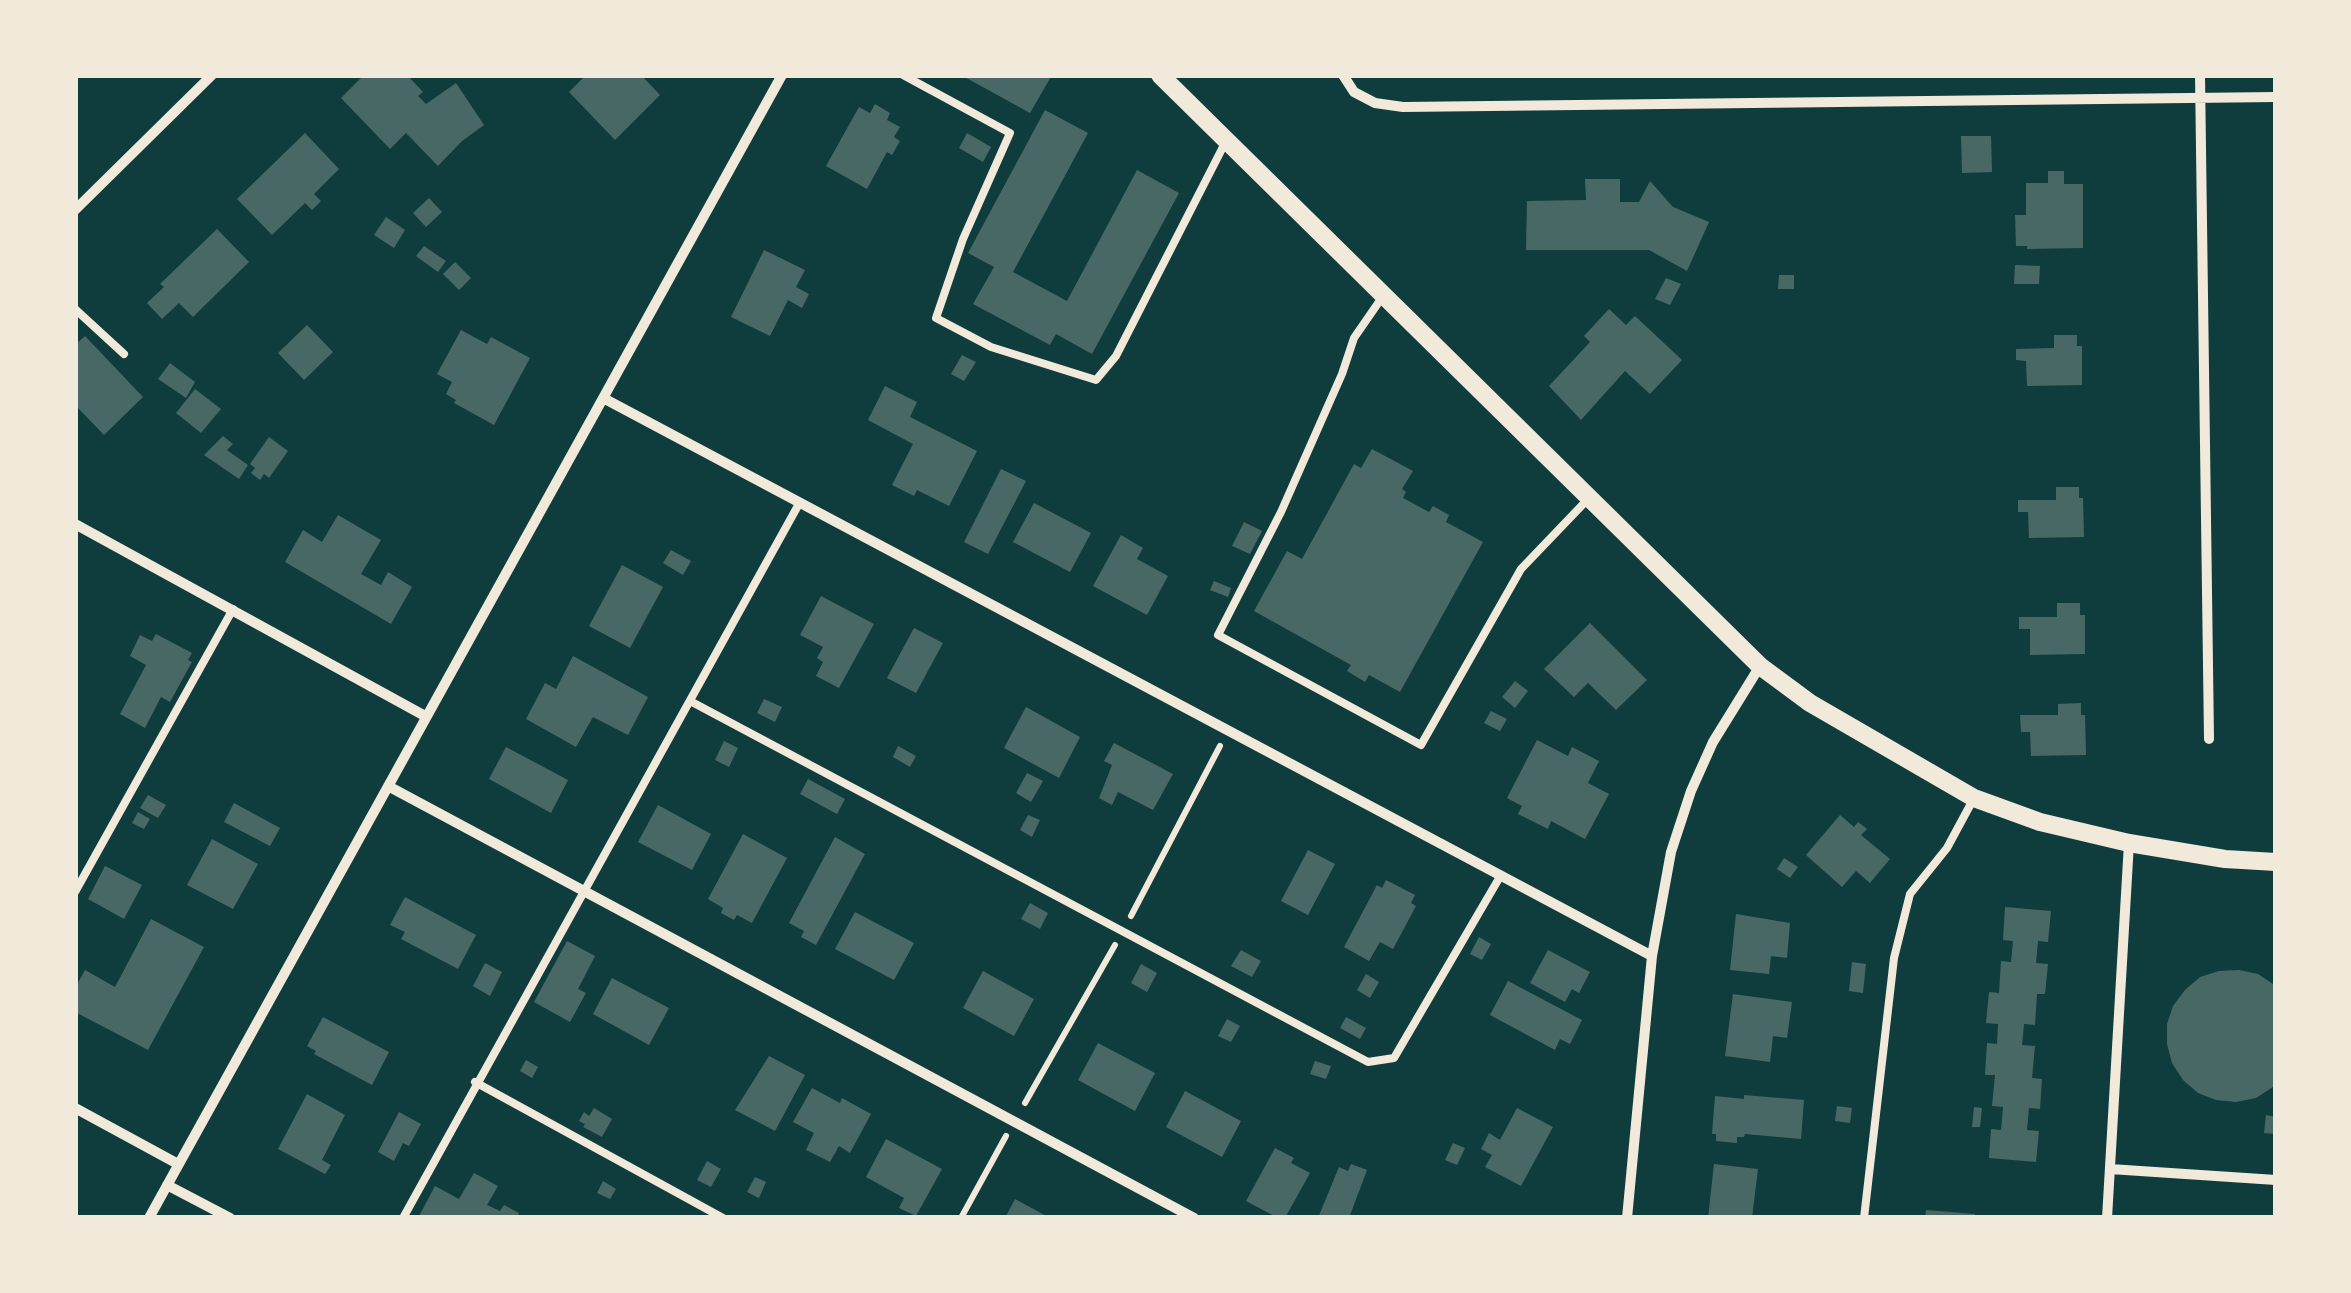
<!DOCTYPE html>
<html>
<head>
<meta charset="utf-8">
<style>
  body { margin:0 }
  #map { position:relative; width:2351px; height:1293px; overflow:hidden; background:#0f3d3e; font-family:"Noto Serif",serif }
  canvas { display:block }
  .frame { position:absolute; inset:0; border:78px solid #f1e9da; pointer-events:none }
</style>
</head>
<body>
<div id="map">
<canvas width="2351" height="1293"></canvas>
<div class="frame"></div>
</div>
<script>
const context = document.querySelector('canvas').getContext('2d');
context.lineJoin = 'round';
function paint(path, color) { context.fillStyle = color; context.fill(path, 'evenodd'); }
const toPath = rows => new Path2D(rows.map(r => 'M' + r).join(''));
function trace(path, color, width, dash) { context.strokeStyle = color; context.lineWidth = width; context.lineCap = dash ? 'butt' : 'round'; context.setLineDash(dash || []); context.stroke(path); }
const building = toPath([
  [364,75,407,75,423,92,418,96,426,104,456,83,484,125,462,141,438,166,406,133,390,149,341,98],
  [586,75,641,75,660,95,615,140,569,92],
  [961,75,1052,75,1030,113],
  [875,104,890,113,887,120,900,127,894,137,900,141,892,155,887,152,867,189,826,166,859,107,870,113],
  [1045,110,1088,133,1013,272,1067,301,1137,170,1179,193,1092,354,1056,334,1050,345,973,304,994,267,968,253],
  [305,133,339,169,314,194,321,201,312,210,305,203,272,235,237,199],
  [967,133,991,147,983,162,959,148],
  [1961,136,1991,136,1992,172,1962,173],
  [2048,171,2064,171,2064,184,2083,184,2083,248,2027,249,2027,246,2016,246,2015,215,2026,215,2026,183,2048,183],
  [1585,179,1620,179,1620,202,1639,202,1650,181,1673,207,1709,222,1687,271,1649,250,1526,250,1527,201,1586,200],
  [429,198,442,212,426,227,413,213],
  [386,217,405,230,394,248,374,235],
  [217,229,249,262,193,317,179,303,162,319,147,303,164,287,160,284],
  [424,246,446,261,438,272,416,256],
  [764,250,805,270,796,287,809,294,802,308,788,300,770,336,731,317],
  [455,262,471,278,459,290,443,274],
  [2015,265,2040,266,2039,284,2014,284],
  [1779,275,1794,275,1794,289,1778,289],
  [1666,278,1681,284,1670,305,1655,299],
  [1609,309,1626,325,1635,316,1682,360,1650,394,1625,371,1581,420,1549,386,1590,342,1584,336],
  [307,325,333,352,304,380,278,353],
  [461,330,487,344,491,337,530,358,494,425,454,403,456,400,446,394,452,382,437,374],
  [2054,335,2077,335,2077,346,2082,346,2082,385,2027,386,2026,361,2016,360,2016,349,2054,348],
  [85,336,143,397,104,435,75,405,75,345],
  [962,355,976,362,964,381,951,374],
  [170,363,195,382,186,398,158,379],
  [885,386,917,402,910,417,977,451,949,506,917,490,914,496,892,485,913,444,868,420],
  [195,389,221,409,201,433,176,413],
  [223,436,233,444,227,450,248,465,239,479,204,455],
  [269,437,288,451,269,478,264,474,260,480,251,473,255,468,250,464],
  [1372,449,1413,471,1402,489,1406,492,1403,498,1429,512,1433,506,1449,515,1446,522,1483,542,1400,692,1369,675,1365,682,1347,671,1351,665,1254,611,1287,551,1302,559,1354,464,1361,468],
  [1001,469,1026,481,988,554,964,542],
  [2056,487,2079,487,2079,498,2083,498,2084,537,2029,538,2028,512,2018,512,2018,500,2056,500],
  [1034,503,1091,533,1070,572,1013,542],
  [338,515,381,540,361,574,381,585,388,572,412,587,391,624,285,562,303,530,322,542],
  [1244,522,1262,531,1250,554,1232,546],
  [1121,535,1143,548,1137,559,1168,576,1147,615,1093,586],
  [671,550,691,561,683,575,663,563],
  [622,565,663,587,630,648,589,626],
  [1214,581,1231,588,1228,597,1210,590],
  [821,596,874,624,839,688,816,676,823,662,817,658,823,647,800,635],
  [2057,603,2080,603,2080,615,2085,615,2085,654,2030,655,2030,629,2019,629,2019,617,2057,617],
  [1590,623,1647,680,1616,710,1588,683,1574,697,1544,669],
  [914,628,943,643,916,693,887,678],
  [156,634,192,653,188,660,192,662,170,702,161,697,145,728,120,714,146,665,130,656,140,635,152,641],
  [573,656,648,697,628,735,593,717,576,747,526,719,545,683,556,689],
  [1515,681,1528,691,1515,708,1502,697],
  [764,699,782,707,775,722,757,713],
  [2081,703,2081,715,2085,715,2086,755,2031,756,2030,732,2021,732,2020,715,2058,715,2058,704],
  [1026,707,1080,737,1059,778,1004,748],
  [1491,711,1507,719,1500,731,1484,723],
  [1537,740,1568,756,1572,747,1599,761,1588,783,1609,794,1585,839,1551,821,1548,829,1518,814,1522,806,1507,798],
  [724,741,738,748,729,767,715,760],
  [1114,743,1173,774,1153,810,1118,792,1112,805,1099,798,1112,765,1104,761],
  [898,746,916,756,910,767,893,757],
  [506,747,568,780,551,813,489,779],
  [1027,773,1043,781,1031,802,1016,793],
  [808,779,845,799,837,814,800,794],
  [148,795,166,805,158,818,140,808],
  [234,803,280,828,270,846,224,822],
  [658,805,711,834,692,870,638,842],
  [138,812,150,819,144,829,132,823],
  [1028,815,1040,820,1032,837,1020,830],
  [1840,815,1854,827,1858,822,1867,829,1861,835,1890,859,1870,883,1856,871,1842,887,1806,855],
  [743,834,787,858,752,923,737,915,734,920,721,913,723,908,708,899],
  [835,837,865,854,816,945,801,937,804,931,789,923],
  [212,839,258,864,233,909,187,885],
  [1308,850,1335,864,1308,915,1281,901],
  [1784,858,1798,867,1790,878,1777,869],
  [105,866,142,885,124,919,88,899],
  [1386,880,1415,895,1411,903,1416,906,1393,949,1380,942,1369,961,1344,947,1377,885,1382,888],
  [405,897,476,935,458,969,401,939,405,932,390,925],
  [1030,903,1048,913,1040,929,1021,919],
  [2005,907,2051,911,2048,942,2038,941,2036,963,2048,964,2045,994,2037,994,2035,1025,2024,1024,2022,1045,2035,1046,2032,1078,2042,1079,2040,1109,2029,1108,2027,1130,2039,1131,2036,1162,1989,1158,1991,1129,2001,1130,2003,1107,1992,1106,1995,1075,1985,1075,1987,1043,1997,1044,1998,1024,1986,1023,1989,992,1999,993,2001,961,2011,962,2013,941,2003,940],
  [855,912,914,943,894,980,835,949],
  [1736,914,1790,923,1787,958,1771,956,1769,974,1730,970],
  [151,919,204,947,148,1050,75,1012,75,988,85,970,115,987],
  [1479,937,1491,944,1482,960,1470,954],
  [567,941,595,956,578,989,586,993,570,1022,534,1002],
  [1241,950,1261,961,1252,977,1231,966],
  [1548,950,1590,972,1579,993,1572,989,1565,1002,1530,983],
  [1852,962,1866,964,1863,993,1849,991],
  [485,963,502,972,490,996,473,986],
  [1141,964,1157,973,1147,992,1131,983],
  [2239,970,2258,974,2276,986,2276,1085,2256,1098,2236,1102,2216,1100,2198,1093,2183,1080,2172,1063,2167,1044,2167,1024,2173,1006,2185,990,2200,977,2219,971],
  [983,971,1034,999,1014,1036,963,1008],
  [1366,974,1379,982,1370,998,1357,990],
  [612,978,669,1008,649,1045,593,1014],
  [1508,981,1582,1020,1570,1044,1560,1039,1555,1050,1490,1015],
  [1733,994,1792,1002,1787,1038,1773,1036,1770,1062,1725,1056],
  [323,1017,389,1052,372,1085,314,1054,316,1051,307,1046],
  [1346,1017,1366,1028,1360,1039,1340,1028],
  [1227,1019,1240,1026,1231,1042,1218,1036],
  [1098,1043,1155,1073,1135,1111,1078,1080],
  [769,1056,805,1075,775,1131,735,1110],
  [526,1060,538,1067,532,1078,520,1071],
  [1315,1061,1331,1066,1326,1079,1310,1074],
  [812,1088,840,1103,842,1098,871,1114,850,1153,839,1146,830,1162,806,1150,814,1133,793,1122],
  [1185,1091,1241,1121,1222,1157,1166,1127],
  [307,1094,345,1115,322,1160,331,1165,325,1174,278,1149],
  [1744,1095,1804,1100,1801,1139,1745,1134,1744,1137,1737,1137,1737,1143,1716,1141,1716,1134,1712,1134,1715,1096,1744,1099],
  [1837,1106,1852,1108,1850,1123,1835,1121],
  [1974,1107,1982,1108,1980,1127,1972,1127],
  [594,1108,612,1119,602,1137,583,1127,585,1124,579,1121,584,1112,589,1116],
  [1517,1108,1553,1127,1521,1186,1485,1167,1492,1155,1481,1149,1489,1133,1500,1140],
  [399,1112,421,1124,409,1146,403,1143,394,1161,378,1152],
  [2266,1115,2276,1117,2276,1134,2264,1133],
  [886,1139,942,1169,916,1216,899,1208,904,1198,866,1177],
  [1453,1143,1465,1148,1457,1165,1445,1160],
  [1275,1148,1294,1158,1291,1163,1310,1173,1285,1218,1278,1218,1246,1201],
  [707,1161,721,1169,711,1187,697,1180],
  [1351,1164,1367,1170,1349,1218,1318,1218,1339,1167,1348,1171],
  [1714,1164,1758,1169,1752,1218,1708,1218],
  [474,1173,498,1186,487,1205,500,1211,504,1205,519,1213,517,1218,418,1218,435,1186,459,1199],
  [755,1177,766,1182,759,1198,747,1192],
  [603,1181,616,1189,610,1199,597,1193],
  [1015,1199,1050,1218,1005,1218],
  [1926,1210,1975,1214,1974,1218,1925,1218]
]);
const path = toPath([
  [1131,916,1220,746],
  [1025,1103,1115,945],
  [961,1218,1006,1136]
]);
const service = toPath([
  [903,75,1010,133,963,239,936,318,991,347,1096,380,1116,356,1225,143],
  [1383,296,1354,338,1342,374,1281,512,1218,635,1421,745,1521,569,1589,498],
  [75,309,124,354],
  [690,701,1368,1062,1394,1058,1501,875],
  [75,892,233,609],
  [475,1082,723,1218],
  [403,1218,800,502],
  [1864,1218,1894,958,1910,894,1947,848,1974,798]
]);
const minor = toPath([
  [1343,75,1354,92,1375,103,1403,107,2276,97],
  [2200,75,2209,739],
  [75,210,212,75],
  [605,399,1652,956],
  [75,524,425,716],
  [388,786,1194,1218],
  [75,1108,178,1164],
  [2110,1169,2276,1180],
  [167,1185,230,1218],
  [149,1218,782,75],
  [1627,1218,1652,956,1671,852,1691,791,1713,742,1760,666],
  [2107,1218,2129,843]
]);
const tertiary = toPath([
  [1160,75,1760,666,1810,703,1974,798,2040,822,2129,843,2225,859,2276,862]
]);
paint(building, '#486865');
trace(path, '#f1e9da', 6);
trace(service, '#f1e9da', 8);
trace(minor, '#f1e9da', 10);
trace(tertiary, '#f1e9da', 18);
</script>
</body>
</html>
